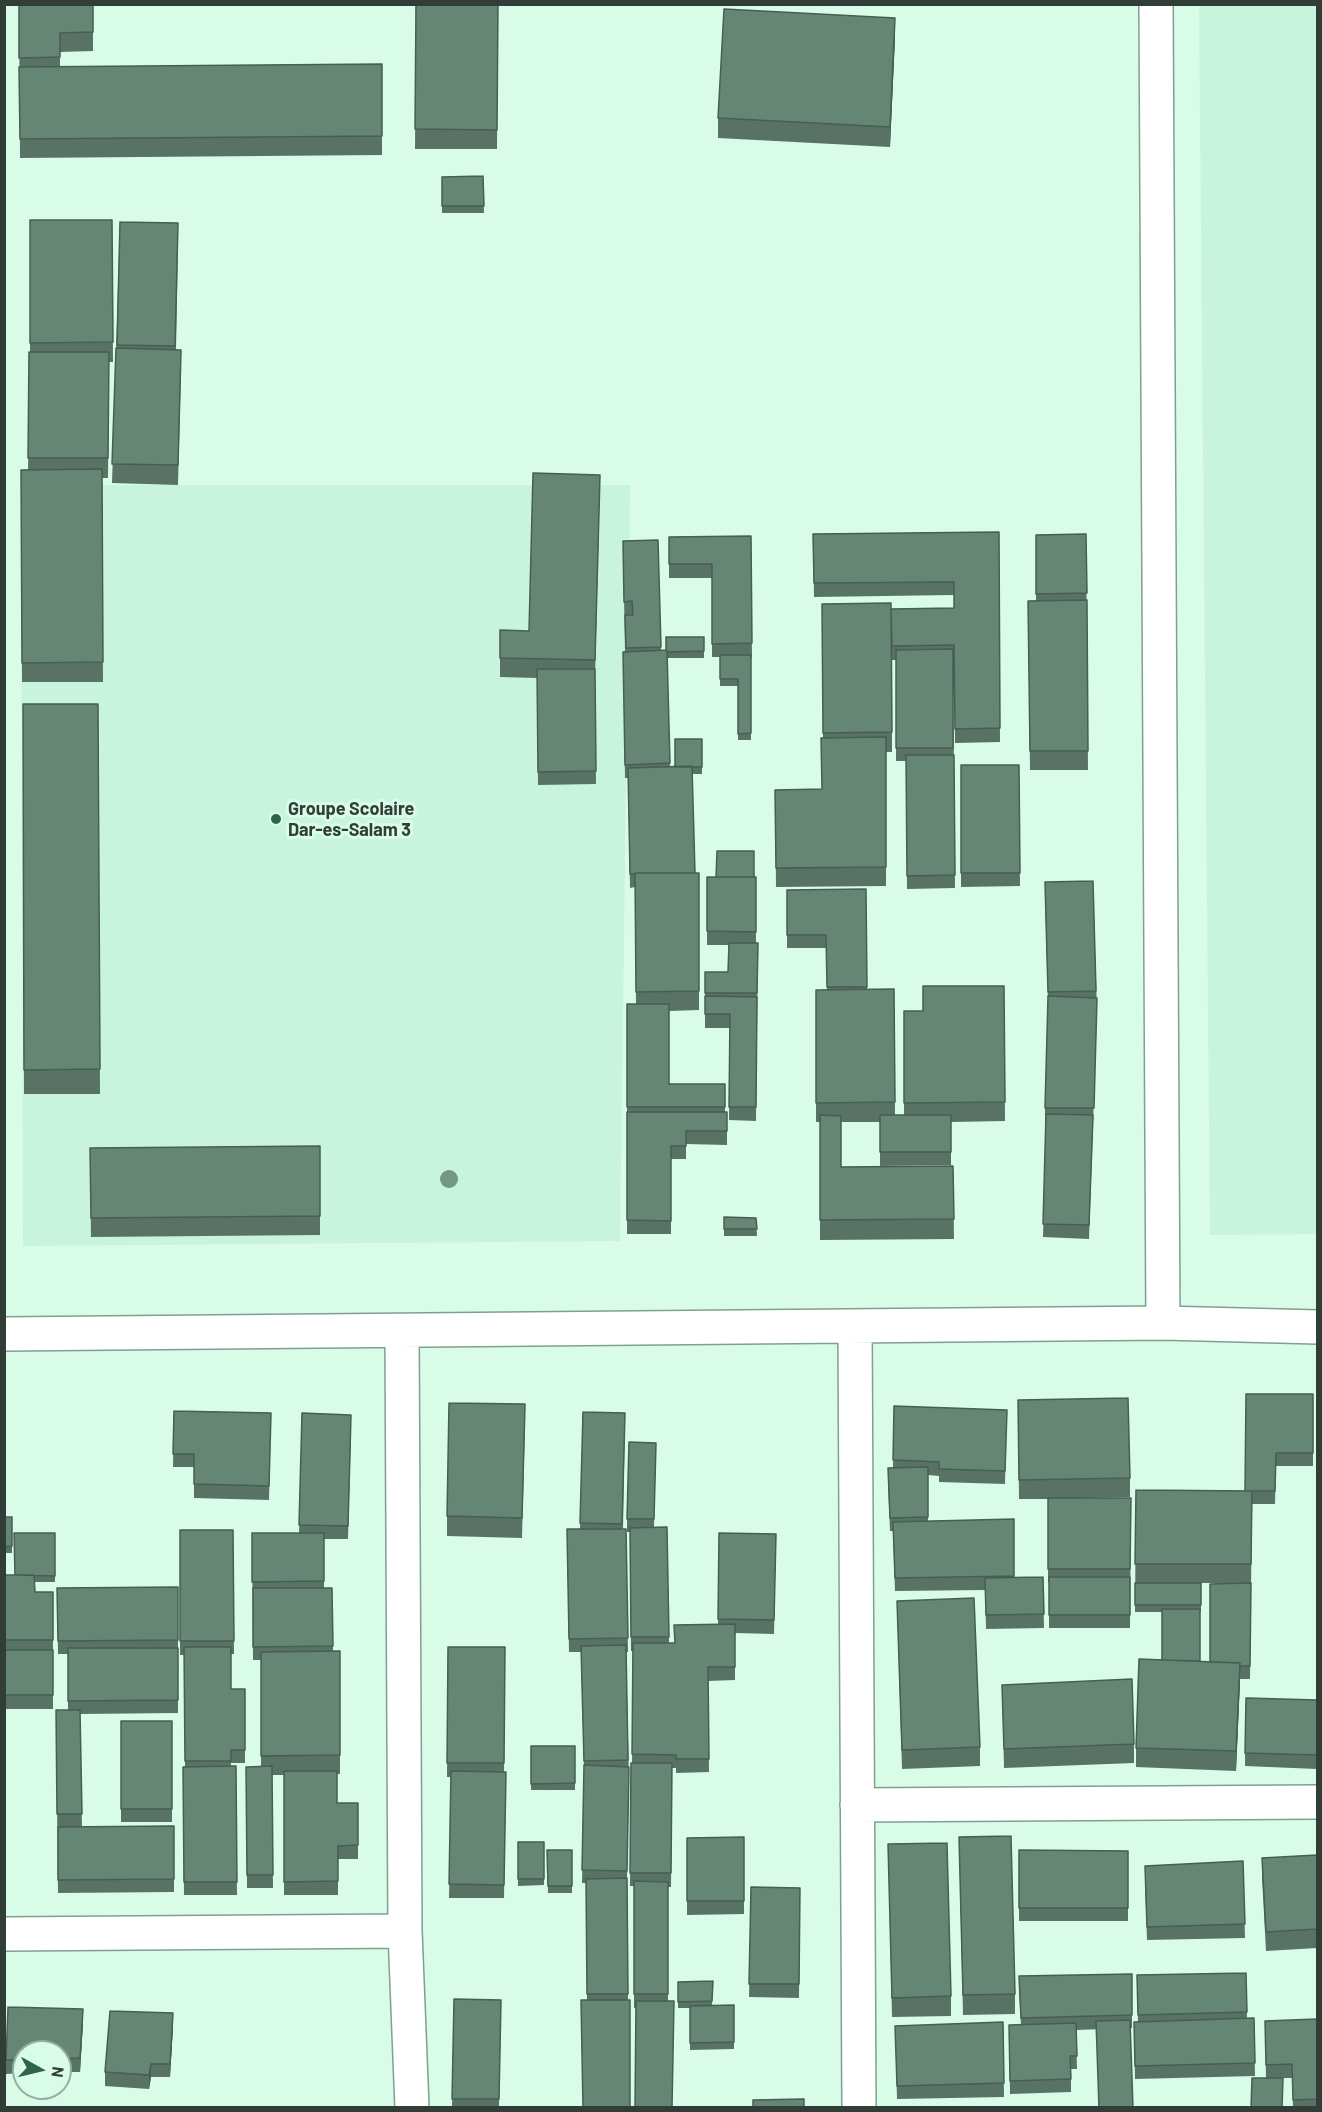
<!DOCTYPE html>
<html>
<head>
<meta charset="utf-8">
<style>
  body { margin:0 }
  #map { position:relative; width:1322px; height:2112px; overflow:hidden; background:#d9fce9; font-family:Barlow,sans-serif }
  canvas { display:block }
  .frame { position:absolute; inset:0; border:6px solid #303e37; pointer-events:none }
  .north { position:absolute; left:12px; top:2040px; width:60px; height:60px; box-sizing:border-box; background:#d9fce9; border:2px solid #95b0a2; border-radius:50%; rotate:98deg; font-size:16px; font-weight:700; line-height:24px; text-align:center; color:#303e37 }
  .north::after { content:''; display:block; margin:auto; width:21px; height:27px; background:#2d644b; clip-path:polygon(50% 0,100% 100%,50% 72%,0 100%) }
</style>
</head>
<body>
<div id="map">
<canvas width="1322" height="2112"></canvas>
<div class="frame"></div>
<div class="north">N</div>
</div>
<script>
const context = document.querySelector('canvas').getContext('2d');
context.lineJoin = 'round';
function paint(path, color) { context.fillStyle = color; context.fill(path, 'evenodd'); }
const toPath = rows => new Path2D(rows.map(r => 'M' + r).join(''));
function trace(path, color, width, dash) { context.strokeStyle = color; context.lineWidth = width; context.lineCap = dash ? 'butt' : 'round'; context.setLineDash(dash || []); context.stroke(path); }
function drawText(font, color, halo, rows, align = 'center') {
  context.font = font + ' Barlow,sans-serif'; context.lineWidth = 6; context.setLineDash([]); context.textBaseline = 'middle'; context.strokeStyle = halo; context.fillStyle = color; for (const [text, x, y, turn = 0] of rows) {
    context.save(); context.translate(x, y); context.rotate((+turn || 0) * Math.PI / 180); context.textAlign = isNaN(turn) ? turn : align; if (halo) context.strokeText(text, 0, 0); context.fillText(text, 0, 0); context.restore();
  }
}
const built = toPath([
  [1199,5,1317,5,1317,1234,1210,1235],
  [21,485,630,485,620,1241,23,1246]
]);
const minor = toPath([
  [1156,4,1163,1323],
  [855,1326,859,2108],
  [402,1331,405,1931,412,2108],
  [4,1334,1163,1323,1318,1327],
  [857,1805,1318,1802],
  [4,1934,405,1931]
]);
const trees = [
  [449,1179]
];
const wall = toPath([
  [19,4,93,4,93,51,60,52,60,67,382,64,382,155,20,158],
  [416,4,498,4,497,149,415,149],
  [895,37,890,147,718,138,718,118],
  [483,176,484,213,442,213,442,177],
  [30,220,112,220,113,362,109,362,108,478,102,478,103,682,22,682,21,470,28,470,30,352],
  [120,222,178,243,176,350,181,369,178,485,112,483],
  [600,475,595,679,596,784,538,785,537,678,500,677,500,630,529,631],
  [999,532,1000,742,955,743,954,659,953,659,955,888,907,889,906,761,896,761,896,660,892,660,892,638,892,752,886,752,886,886,776,887,775,790,822,789,823,738,822,604,891,609,954,608,954,595,814,597,813,534],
  [1086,534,1088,770,1030,770,1028,601,1036,601,1036,535],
  [751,536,752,657,751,657,751,740,738,740,738,686,720,686,720,657,712,657,712,578,669,578,669,537],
  [658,540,661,650,666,650,704,637,704,658,667,658,670,767,675,767,702,739,702,774,692,774,695,873,699,873,699,1010,669,1011,669,1084,725,1084,725,1112,727,1112,727,1145,686,1144,686,1159,671,1159,671,1234,627,1234,627,1004,636,1004,635,887,630,888,628,778,625,778,623,652,625,651,623,541],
  [23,704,98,704,100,1094,24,1094],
  [961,765,1019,765,1020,886,961,887],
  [707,877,756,877,756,943,758,943,756,1121,729,1120,730,1028,705,1028,705,972,728,972,729,945,707,945],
  [1093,881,1097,1011,1089,1239,1043,1237,1046,1121,1045,1121,1045,1108,1048,1003,1045,895],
  [866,889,867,990,894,989,895,1115,904,1115,904,1011,923,1011,1004,986,1005,1121,951,1122,951,1165,880,1166,880,1122,841,1122,841,1167,953,1166,954,1239,820,1240,820,1122,816,1122,816,990,827,990,826,948,787,948,787,890],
  [320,1146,320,1235,91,1237,90,1148],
  [724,1217,756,1218,757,1236,724,1236],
  [1313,1394,1313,1466,1276,1466,1275,1504,1252,1504,1250,1679,1240,1679,1236,1771,1136,1767,1136,1748,1162,1660,1162,1612,1135,1612,1136,1490,1245,1491],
  [1201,1583,1235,1583,1210,1662,1200,1661,1200,1612,1201,1612],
  [1018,1400,1130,1478,1130,1497,1078,1498,1131,1498,1130,1628,1049,1628,1049,1582,1048,1582,1048,1499,1019,1499],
  [894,1406,1007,1410,1005,1484,939,1482,939,1476,928,1475,928,1521,1014,1519,1014,1578,1043,1577,1044,1628,986,1629,985,1590,895,1591,893,1531,890,1531,888,1482,893,1468],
  [174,1411,271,1413,269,1500,194,1498,194,1467,173,1467],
  [583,1412,625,1413,623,1529,626,1529,628,1652,626,1652,629,1780,627,1878,628,2000,587,2000,586,1883,582,1883,584,1770,581,1652,569,1652,567,1529,580,1529],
  [302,1413,351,1428,348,1539,324,1539,324,1588,332,1588,333,1651,340,1651,340,1774,337,1774,337,1803,358,1803,358,1859,338,1859,338,1895,284,1895,284,1775,272,1775,273,1888,247,1888,246,1767,261,1767,261,1660,253,1660,252,1533,299,1533],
  [525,1423,522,1538,447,1536,447,1516],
  [656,1443,654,1527,667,1527,669,1643,674,1643,718,1625,719,1533,776,1534,774,1634,735,1633,735,1680,708,1681,709,1772,676,1773,676,1768,672,1768,671,1887,668,1887,668,2001,634,2008,634,1886,630,1886,631,1763,632,1763,633,1651,631,1651,630,1532,627,1532,627,1519],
  [4,1517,12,1517,12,1553,4,1553],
  [180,1530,233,1530,234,1654,231,1654,231,1689,245,1750,245,1763,231,1763,231,1766,236,1766,237,1895,184,1895,183,1780,185,1767,184,1655,180,1655],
  [55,1533,55,1582,35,1582,35,1592,53,1592,53,1709,4,1709,4,1575,15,1575],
  [178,1587,178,1713,80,1714,82,1827,174,1826,174,1892,58,1893,56,1710,68,1710,68,1654,58,1654,57,1588],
  [897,1601,980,1747,980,1766,902,1769],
  [448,1647,505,1647,504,1772,506,1772,504,1898,449,1898,451,1777,447,1777],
  [1002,1685,1134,1744,1134,1763,1004,1768],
  [1317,1700,1317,1769,1245,1766,1245,1753],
  [121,1721,172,1721,172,1822,121,1822],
  [531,1746,575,1746,575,1790,531,1790],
  [744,1837,744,1914,687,1915,687,1838],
  [959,1837,1015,1994,1015,2014,963,2015],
  [518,1842,544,1842,544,1885,518,1886],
  [888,1844,951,1996,951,2016,892,2017],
  [547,1850,572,1850,572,1893,548,1893],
  [1019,1850,1128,1851,1128,1921,1019,1921],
  [1317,1855,1317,1948,1266,1951,1262,1877,1262,1858],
  [1243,1861,1245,1938,1147,1940,1145,1879],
  [751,1887,800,1888,799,1998,749,1997],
  [1246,1973,1247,2018,1254,2018,1255,2076,1135,2079,1134,2022,1138,2022,1137,1975],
  [1132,1974,1132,2028,1076,2030,1077,2069,1071,2069,1071,2092,1010,2094,1009,2025,1021,2025,1019,1990],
  [713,1981,712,2006,734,2005,734,2049,690,2050,690,2008,678,2008,678,1982],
  [454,1999,501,2000,499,2108,452,2108],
  [1317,2019,1317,2108,1293,2108,1292,2078,1266,2078,1265,2021],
  [83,2022,80,2072,60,2072,60,2052,24,2052,24,2073,6,2074,6,2060],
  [1003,2022,1004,2097,897,2099,895,2026],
  [173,2026,170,2077,151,2077,149,2089,105,2086,105,2072]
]);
const shadedWall = toPath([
  [895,18,895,37,890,147,890,127],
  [1240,1663,1240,1682,1236,1771,1236,1751],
  [83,2009,83,2022,80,2072,80,2058],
  [173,2013,173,2026,170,2077,170,2064],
  [151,2064,151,2077,149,2089,149,2075]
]);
const building = toPath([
  [19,4,93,4,93,32,60,33,60,57,19,58,19,4],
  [416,4,498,4,497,130,415,129,416,4],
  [724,9,895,18,890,127,718,118,724,9],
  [382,64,382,136,20,139,19,67,382,64],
  [483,176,484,206,442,206,442,177,483,176],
  [30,220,112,220,113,342,30,343,30,220],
  [120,222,178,223,175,346,117,345,120,222],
  [116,348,181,350,178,465,112,464,116,348],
  [29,352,109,352,108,458,28,458,29,352],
  [102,469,103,662,22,663,21,470,102,469],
  [533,473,600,475,595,660,500,658,500,630,529,631,533,473],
  [999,532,1000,728,955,729,954,645,892,646,891,609,954,608,954,582,814,583,813,534,999,532],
  [1086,534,1087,593,1036,594,1036,535,1086,534],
  [751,536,752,643,712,644,712,564,669,564,669,537,751,536],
  [658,540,661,647,626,648,625,615,633,615,632,601,624,602,623,541,658,540],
  [1087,600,1088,751,1030,751,1028,601,1087,600],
  [891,603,892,732,823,733,822,604,891,603],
  [666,637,704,637,704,651,667,652,667,650,666,650,666,637],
  [953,649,953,748,896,748,896,650,953,649],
  [667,650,670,763,625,765,623,652,667,650],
  [720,655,751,655,751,733,738,734,738,679,720,679,720,655],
  [537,669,595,669,596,771,538,772,537,669],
  [23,704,98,704,100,1069,24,1070,23,704],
  [886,737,886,867,776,868,775,790,822,789,821,738,886,737],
  [675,739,702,739,702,767,675,767,675,739],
  [906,755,954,755,955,875,907,876,906,755],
  [961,765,1019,765,1020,873,961,873,961,765],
  [692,766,695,873,635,873,635,874,630,874,628,768,692,766],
  [717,851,754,851,754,877,716,877,717,851],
  [635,873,699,873,699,991,636,992,635,873],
  [707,877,756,877,756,932,707,931,707,877],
  [1093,881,1096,991,1048,992,1045,882,1093,881],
  [866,889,867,987,827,987,826,935,787,935,787,890,866,889],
  [729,943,758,943,757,993,705,993,705,972,728,972,729,943],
  [923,986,1004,986,1005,1102,904,1103,904,1011,923,1011,923,986],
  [894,989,895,1102,816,1103,816,990,894,989],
  [705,996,757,997,756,1107,729,1107,730,1014,705,1014,705,996],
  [1048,996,1097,998,1094,1108,1045,1108,1048,996],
  [627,1004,669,1004,669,1084,725,1084,725,1107,627,1107,627,1004],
  [627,1112,727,1112,727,1131,686,1131,686,1146,671,1146,671,1221,627,1220,627,1112],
  [1046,1114,1093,1115,1089,1225,1043,1224,1046,1114],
  [820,1115,841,1116,841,1167,953,1166,954,1219,820,1220,820,1115],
  [880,1115,951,1115,951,1152,880,1152,880,1115],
  [320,1146,320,1216,91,1218,90,1148,320,1146],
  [724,1217,756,1218,757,1229,724,1229,724,1217],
  [1246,1394,1313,1394,1313,1453,1276,1453,1275,1491,1245,1491,1246,1394],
  [1128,1398,1130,1478,1019,1480,1018,1400,1128,1398],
  [449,1403,525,1404,522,1518,447,1516,449,1403],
  [894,1406,1007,1410,1005,1471,939,1469,939,1462,893,1460,894,1406],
  [174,1411,271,1413,269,1486,194,1484,194,1454,173,1454,174,1411],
  [583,1412,625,1413,622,1524,580,1523,583,1412],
  [302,1413,351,1415,348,1526,299,1525,302,1413],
  [629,1442,656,1443,654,1519,627,1519,629,1442],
  [928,1467,928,1517,890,1518,888,1468,928,1467],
  [1136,1490,1252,1491,1251,1564,1135,1564,1136,1490],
  [1048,1498,1131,1498,1130,1569,1048,1569,1048,1498],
  [4,1517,12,1517,12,1546,4,1547,4,1517],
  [1014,1519,1014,1576,895,1578,893,1522,1014,1519],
  [667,1527,669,1637,631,1637,630,1528,667,1527],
  [567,1529,626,1529,628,1638,569,1639,567,1529],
  [180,1530,233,1530,234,1641,180,1641,180,1530],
  [14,1533,55,1533,55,1576,15,1575,14,1533],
  [252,1533,324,1533,324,1581,252,1582,252,1533],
  [719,1533,776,1534,774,1620,718,1619,719,1533],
  [4,1575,34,1575,35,1592,53,1592,53,1640,4,1640,4,1575],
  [1043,1577,1044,1614,986,1615,985,1578,1043,1577],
  [1049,1577,1130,1577,1130,1615,1049,1615,1049,1577],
  [1135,1583,1201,1583,1201,1605,1135,1605,1135,1583],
  [1251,1583,1250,1666,1240,1666,1240,1663,1210,1662,1210,1584,1251,1583],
  [178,1587,178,1640,58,1641,57,1588,178,1587],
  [253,1588,332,1588,333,1646,253,1647,253,1588],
  [974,1598,980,1747,902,1750,897,1601,974,1598],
  [1162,1609,1200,1609,1200,1661,1162,1660,1162,1609],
  [735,1624,735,1667,708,1667,709,1759,676,1759,676,1755,632,1754,633,1643,675,1643,674,1625,735,1624],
  [626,1645,628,1760,584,1761,581,1646,626,1645],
  [184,1647,231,1647,231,1689,245,1689,245,1750,231,1750,231,1761,185,1761,184,1647],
  [448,1647,505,1647,504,1763,447,1763,448,1647],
  [68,1648,178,1648,178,1700,68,1701,68,1648],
  [4,1650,53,1650,53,1695,4,1695,4,1650],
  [340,1651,340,1755,261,1756,261,1652,340,1651],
  [1139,1659,1240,1663,1236,1751,1136,1748,1139,1659],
  [1132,1679,1134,1744,1004,1749,1002,1685,1132,1679],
  [1246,1698,1317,1700,1317,1755,1245,1753,1246,1698],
  [56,1710,80,1710,82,1814,57,1814,56,1710],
  [121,1721,172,1721,172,1809,121,1809,121,1721],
  [531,1746,575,1746,575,1783,531,1784,531,1746],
  [631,1763,672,1763,671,1873,630,1873,631,1763],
  [584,1765,629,1767,627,1871,582,1870,584,1765],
  [236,1766,237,1882,184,1882,183,1767,236,1766],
  [272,1766,273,1875,247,1875,246,1767,272,1766],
  [284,1771,337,1771,337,1803,358,1803,358,1845,338,1846,338,1881,284,1882,284,1771],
  [451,1771,506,1772,504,1885,449,1884,451,1771],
  [174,1826,174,1879,58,1880,58,1827,174,1826],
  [1011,1836,1015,1994,963,1995,959,1837,1011,1836],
  [744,1837,744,1901,687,1901,687,1838,744,1837],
  [518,1842,544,1842,544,1879,518,1879,518,1842],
  [947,1843,951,1996,892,1998,888,1844,947,1843],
  [547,1850,572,1850,572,1886,548,1886,547,1850],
  [1019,1850,1128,1851,1128,1908,1019,1908,1019,1850],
  [1317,1855,1317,1929,1266,1932,1262,1858,1317,1855],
  [1243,1861,1245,1924,1147,1927,1145,1866,1243,1861],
  [627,1878,628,1994,587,1994,586,1879,627,1878],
  [634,1881,668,1882,668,1994,634,1994,634,1881],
  [751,1887,800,1888,799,1984,749,1984,751,1887],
  [1246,1973,1247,2012,1138,2015,1137,1975,1246,1973],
  [1132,1974,1132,2015,1021,2018,1019,1976,1132,1974],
  [713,1981,712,2001,678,2002,678,1982,713,1981],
  [454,1999,501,2000,499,2099,452,2099,454,1999],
  [581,2000,630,2000,630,2107,583,2108,581,2000],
  [636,2001,674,2001,672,2108,635,2108,636,2001],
  [734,2005,734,2042,690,2043,690,2006,734,2005],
  [8,2007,83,2009,80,2058,60,2059,60,2052,24,2052,24,2060,6,2060,8,2007],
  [110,2011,173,2013,170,2064,151,2064,149,2075,105,2072,110,2011],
  [1254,2018,1255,2063,1135,2066,1134,2022,1254,2018],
  [1317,2019,1317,2099,1293,2100,1292,2064,1266,2065,1265,2021,1317,2019],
  [1130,2020,1133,2108,1099,2108,1096,2021,1130,2020],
  [1003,2022,1004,2083,897,2086,895,2026,1003,2022],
  [1076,2023,1077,2056,1070,2056,1071,2079,1010,2081,1009,2025,1076,2023],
  [1252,2078,1283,2078,1282,2108,1251,2108,1252,2078],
  [804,2099,804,2108,753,2108,753,2100,804,2099]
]);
const markers = [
  [276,819,6,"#2d644b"]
];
const poiNames = [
  ["Groupe Scolaire",288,809],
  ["Dar-es-Salam 3",288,830]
];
paint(built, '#c8f3dc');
trace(minor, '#7fa08e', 36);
trace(minor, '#fff', 33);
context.fillStyle = '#729885';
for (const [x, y] of trees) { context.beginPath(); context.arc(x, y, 9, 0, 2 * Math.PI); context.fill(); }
paint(wall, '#587365');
paint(shadedWall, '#475e52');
paint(building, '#668675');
trace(building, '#475e52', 1.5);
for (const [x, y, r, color] of markers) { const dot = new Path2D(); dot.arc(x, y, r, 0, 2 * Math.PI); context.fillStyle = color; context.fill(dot); trace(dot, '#d9fce9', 2); }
drawText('bold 18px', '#303e37', '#d9fce9', poiNames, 'left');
</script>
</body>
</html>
